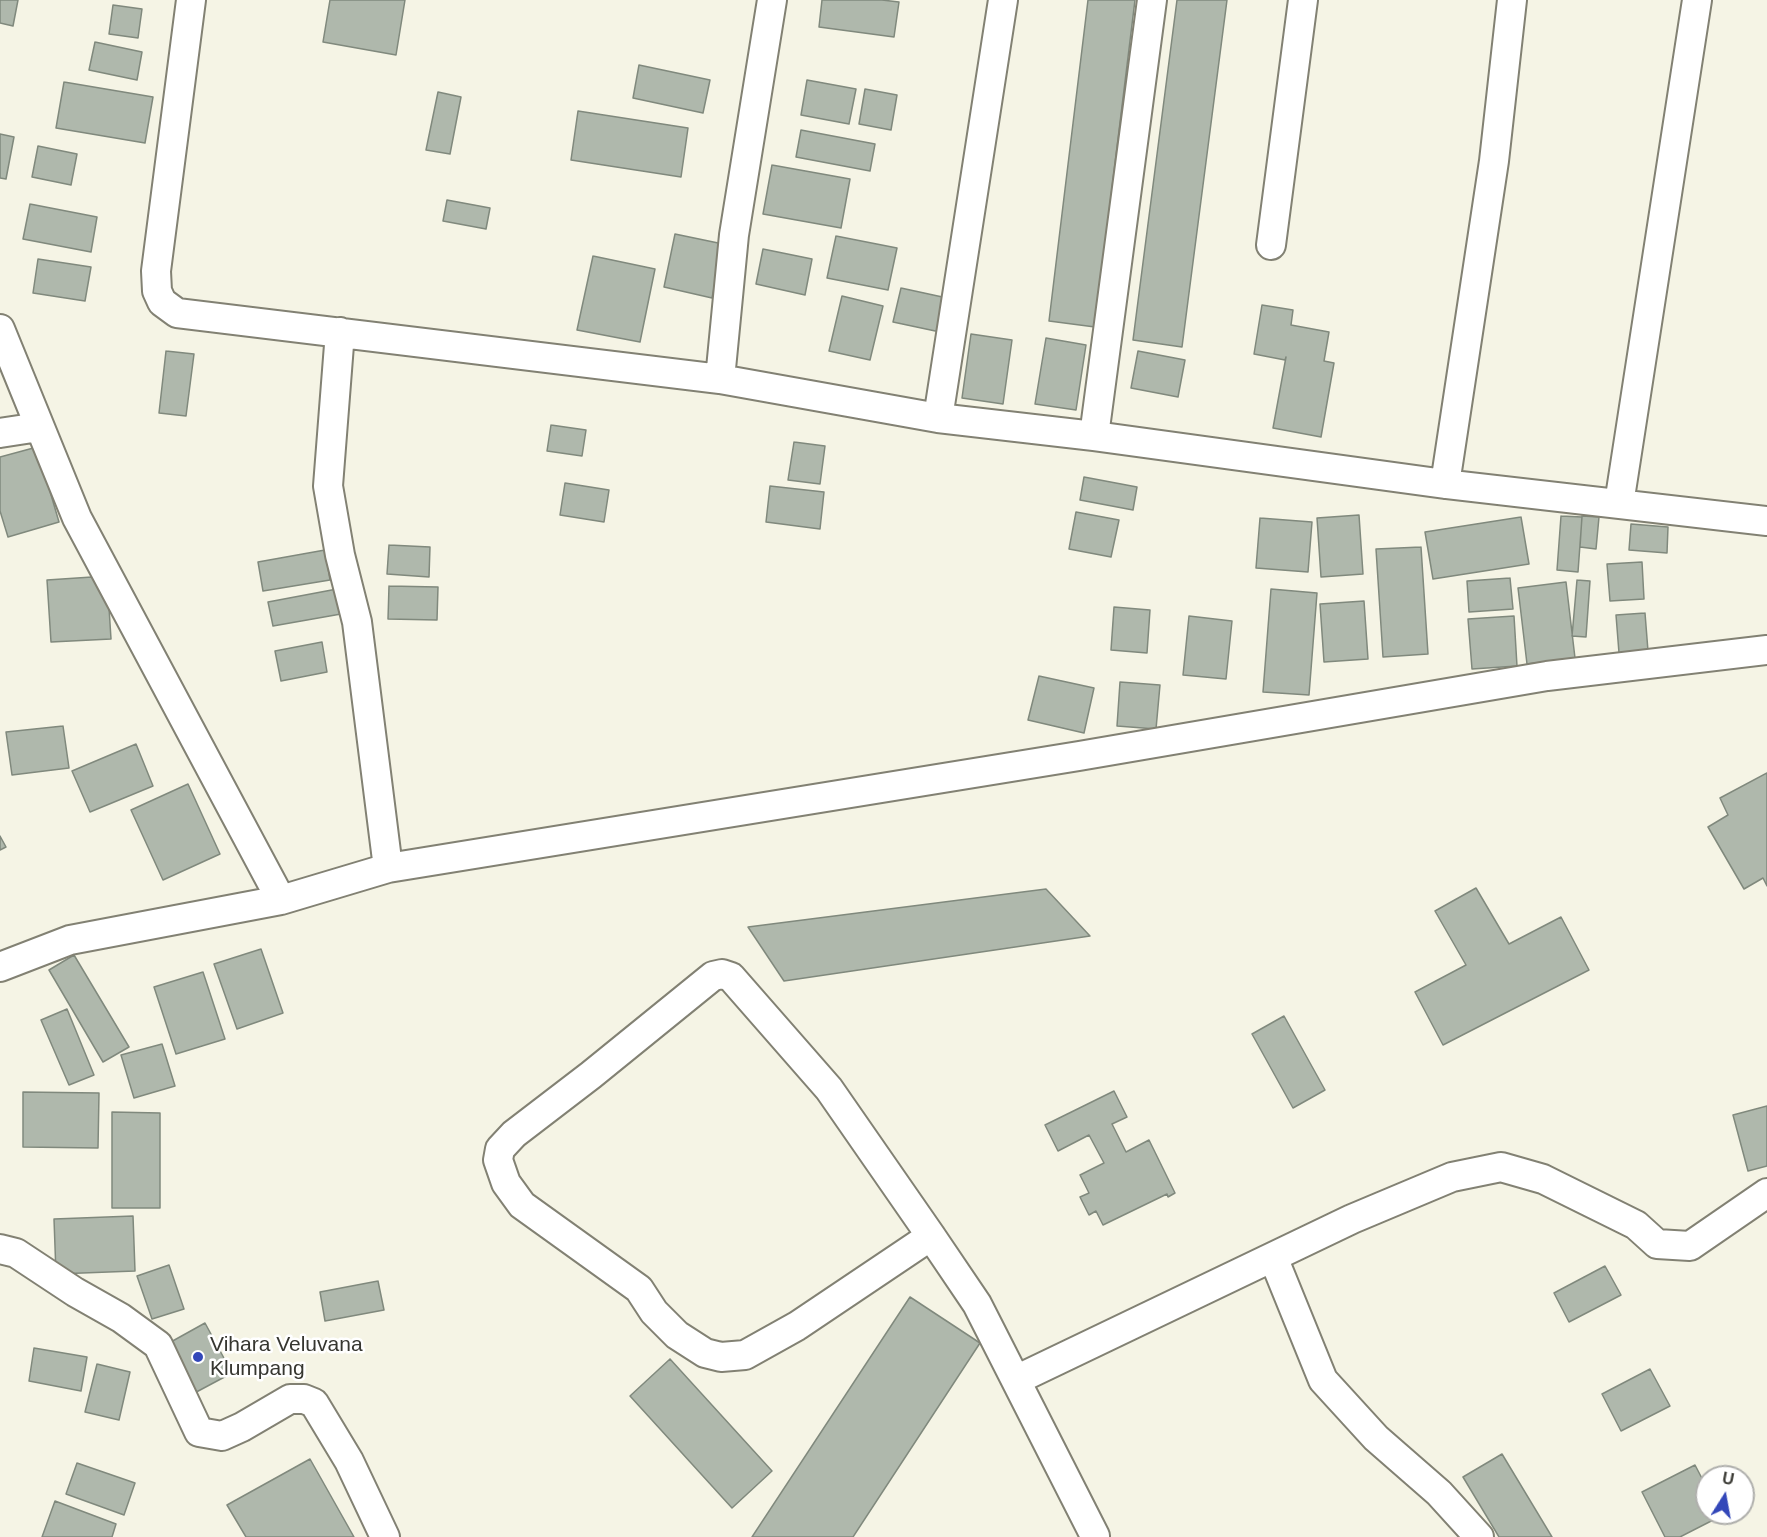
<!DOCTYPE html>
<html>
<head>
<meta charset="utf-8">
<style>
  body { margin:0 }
  #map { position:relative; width:1767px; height:1537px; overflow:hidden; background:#f5f4e5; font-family:Helvetica,sans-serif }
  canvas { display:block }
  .north { position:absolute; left:1695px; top:1465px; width:60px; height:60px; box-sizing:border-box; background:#fff; border:2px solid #afafac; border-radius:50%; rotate:11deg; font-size:16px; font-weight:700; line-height:24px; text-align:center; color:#363630 }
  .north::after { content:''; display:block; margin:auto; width:21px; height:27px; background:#3347b9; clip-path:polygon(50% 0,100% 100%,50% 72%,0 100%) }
</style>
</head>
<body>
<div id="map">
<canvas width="1767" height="1537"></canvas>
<div class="north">U</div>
</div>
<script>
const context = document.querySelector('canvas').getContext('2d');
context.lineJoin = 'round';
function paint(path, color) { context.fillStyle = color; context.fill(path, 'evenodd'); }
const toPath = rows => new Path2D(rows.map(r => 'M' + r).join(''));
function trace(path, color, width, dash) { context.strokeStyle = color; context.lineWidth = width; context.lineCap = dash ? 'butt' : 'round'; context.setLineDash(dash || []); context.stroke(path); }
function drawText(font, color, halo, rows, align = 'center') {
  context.font = font + ' Helvetica,sans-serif'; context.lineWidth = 5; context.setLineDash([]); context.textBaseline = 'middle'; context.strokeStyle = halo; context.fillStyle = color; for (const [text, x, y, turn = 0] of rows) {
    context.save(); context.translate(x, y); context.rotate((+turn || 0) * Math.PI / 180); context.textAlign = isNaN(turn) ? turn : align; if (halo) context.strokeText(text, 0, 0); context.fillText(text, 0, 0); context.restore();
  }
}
const building = toPath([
  [0,0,18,0,13,26,0,23,0,0],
  [330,0,405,0,396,55,323,42,330,0],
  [822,0,882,0,899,2,894,37,819,27,822,0],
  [1088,0,1135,0,1095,327,1049,321,1088,0],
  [1177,0,1227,0,1182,347,1133,340,1177,0],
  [113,5,142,9,138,38,109,34,113,5],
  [95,42,142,52,137,80,89,70,95,42],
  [639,65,710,80,703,113,633,98,639,65],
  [807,80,856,89,849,124,801,115,807,80],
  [64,82,153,97,145,143,56,128,64,82],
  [865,89,897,95,891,130,859,124,865,89],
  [438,92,461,97,450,154,426,150,438,92],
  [578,111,688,128,681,177,571,160,578,111],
  [801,130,875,144,870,171,796,157,801,130],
  [0,134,14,137,6,179,0,178,0,134],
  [38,146,77,154,71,185,32,177,38,146],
  [772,165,850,179,841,228,763,214,772,165],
  [447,200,490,208,486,229,443,221,447,200],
  [30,204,97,217,91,252,23,239,30,204],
  [675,234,723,244,712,298,664,287,675,234],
  [836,236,897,248,888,290,827,278,836,236],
  [763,249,812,259,805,295,756,284,763,249],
  [593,256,655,269,640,342,577,330,593,256],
  [38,259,91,267,85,301,33,293,38,259],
  [901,288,947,298,940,332,893,322,901,288],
  [842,296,883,306,870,360,829,351,842,296],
  [1262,305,1293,310,1291,325,1329,332,1324,361,1334,363,1321,437,1273,428,1286,357,1285,360,1254,354,1262,305],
  [971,334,1012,340,1003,404,962,398,971,334],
  [1046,338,1086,345,1076,410,1035,404,1046,338],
  [166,351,194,354,186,416,159,413,166,351],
  [1138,351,1185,360,1178,397,1131,388,1138,351],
  [551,425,586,430,582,456,547,451,551,425],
  [794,442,825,446,820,484,788,480,794,442],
  [37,447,59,522,8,537,0,511,0,457,37,447],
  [1084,477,1137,487,1133,510,1080,500,1084,477],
  [565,483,609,490,604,522,560,515,565,483],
  [770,486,824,492,820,529,766,522,770,486],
  [1076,512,1119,520,1111,557,1069,549,1076,512],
  [1359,515,1363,574,1321,577,1317,518,1359,515],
  [1561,516,1582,517,1578,572,1557,570,1561,516],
  [1582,516,1599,517,1596,549,1580,547,1582,516],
  [1521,517,1529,564,1433,579,1425,532,1521,517],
  [1260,518,1312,522,1308,572,1256,568,1260,518],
  [1631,524,1668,527,1667,553,1629,550,1631,524],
  [389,545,430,547,429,577,387,574,389,545],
  [1421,547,1428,654,1383,657,1376,549,1421,547],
  [325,550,330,580,263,591,258,562,325,550],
  [1642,562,1644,599,1610,601,1607,564,1642,562],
  [107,576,111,639,51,642,47,580,107,576],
  [1510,578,1513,609,1469,612,1467,581,1510,578],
  [1577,580,1590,581,1586,637,1572,636,1577,580],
  [1566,582,1575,658,1527,664,1518,588,1566,582],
  [389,586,438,587,437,620,388,619,389,586],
  [337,589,341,614,273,626,268,602,337,589],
  [1271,589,1317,593,1309,695,1263,692,1271,589],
  [1364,601,1368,659,1324,662,1320,604,1364,601],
  [1114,607,1150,610,1147,653,1111,650,1114,607],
  [1645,613,1648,651,1619,653,1616,615,1645,613],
  [1189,616,1232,621,1226,679,1183,675,1189,616],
  [1514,616,1517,666,1472,669,1468,619,1514,616],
  [322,642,327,672,281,681,275,651,322,642],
  [1039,676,1094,688,1084,733,1028,720,1039,676],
  [1120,682,1160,685,1156,729,1117,726,1120,682],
  [63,726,69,768,12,775,6,732,63,726],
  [136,744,153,786,90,812,72,771,136,744],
  [1767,773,1767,886,1763,878,1744,889,1708,827,1728,815,1720,798,1767,773],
  [188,784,220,854,163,880,131,810,188,784],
  [0,836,6,847,0,850,0,836],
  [1476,888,1509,944,1561,917,1589,970,1443,1045,1415,992,1466,965,1435,911,1476,888],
  [1046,889,1090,936,784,981,748,927,1046,889],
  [261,949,283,1013,237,1029,214,964,261,949],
  [74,955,129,1047,103,1062,49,970,74,955],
  [203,972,225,1039,176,1054,154,987,203,972],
  [67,1009,94,1075,69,1085,41,1020,67,1009],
  [1284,1016,1325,1090,1293,1108,1252,1034,1284,1016],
  [162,1044,175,1086,134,1098,121,1055,162,1044],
  [1114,1091,1127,1117,1112,1124,1126,1152,1149,1140,1175,1193,1168,1197,1167,1194,1103,1225,1096,1211,1089,1215,1080,1197,1089,1193,1080,1175,1104,1163,1089,1135,1058,1151,1045,1125,1114,1091],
  [23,1092,99,1093,98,1148,23,1147,23,1092],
  [1767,1106,1767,1166,1748,1171,1733,1115,1767,1106],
  [112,1112,160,1113,160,1208,112,1208,112,1112],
  [133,1216,135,1271,56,1274,54,1219,133,1216],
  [169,1265,184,1309,152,1319,137,1276,169,1265],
  [1605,1266,1621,1295,1569,1322,1554,1293,1605,1266],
  [378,1281,384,1310,325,1321,320,1292,378,1281],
  [910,1297,980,1343,853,1537,752,1537,910,1297],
  [205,1323,232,1373,187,1397,160,1348,205,1323],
  [34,1348,87,1357,81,1391,29,1381,34,1348],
  [670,1359,772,1471,732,1508,630,1396,670,1359],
  [97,1364,130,1372,119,1420,85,1412,97,1364],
  [1650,1369,1670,1406,1621,1431,1602,1394,1650,1369],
  [1502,1454,1552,1537,1499,1537,1463,1477,1502,1454],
  [310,1459,354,1537,246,1537,227,1505,310,1459],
  [77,1463,135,1483,124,1515,66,1494,77,1463],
  [1695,1465,1707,1488,1707,1513,1720,1513,1721,1516,1680,1537,1665,1537,1642,1492,1695,1465],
  [55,1501,116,1524,112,1537,42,1537,55,1501]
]);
const minor = toPath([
  [191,0,156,271,157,291,162,302,177,313,720,379,938,418,1094,436,1445,484,1767,521],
  [1271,245,1303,0],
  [0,329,77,518,281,900],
  [340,332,328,486,340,555,357,622,388,868],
  [720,379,734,235,772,0],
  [938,418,1003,0],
  [0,433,39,427],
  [1094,436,1152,0],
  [1445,484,1494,161,1512,0],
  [1619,504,1697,0],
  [0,967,70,940,281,900,388,868,1079,756,1547,676,1767,650],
  [931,1236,797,1326,745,1355,721,1357,705,1353,677,1335,654,1312,639,1289,522,1205,506,1183,498,1160,500,1149,514,1134,591,1075,713,976,722,974,731,977,829,1089,931,1236,977,1304,1095,1536],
  [0,1249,16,1253,75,1292,121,1318,158,1345,199,1432,222,1436,242,1427,290,1399,304,1399,314,1403,349,1461,385,1537],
  [1273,1257,1323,1380,1376,1438,1439,1493,1479,1537],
  [1016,1380,1352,1219,1452,1177,1501,1167,1543,1179,1636,1225,1657,1244,1690,1246,1767,1193]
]);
const markers = [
  [198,1357,6,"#3347b9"]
];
const poiNames = [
  ["Vihara Veluvana",210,1345],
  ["Klumpang",210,1369]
];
paint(building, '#afb8ac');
trace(building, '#80897d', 1.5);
trace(minor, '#828173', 32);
trace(minor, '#fff', 28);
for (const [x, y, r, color] of markers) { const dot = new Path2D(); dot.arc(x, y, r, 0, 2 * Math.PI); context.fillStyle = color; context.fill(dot); trace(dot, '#fff', 2); }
drawText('21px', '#363630', '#fff', poiNames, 'left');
</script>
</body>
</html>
